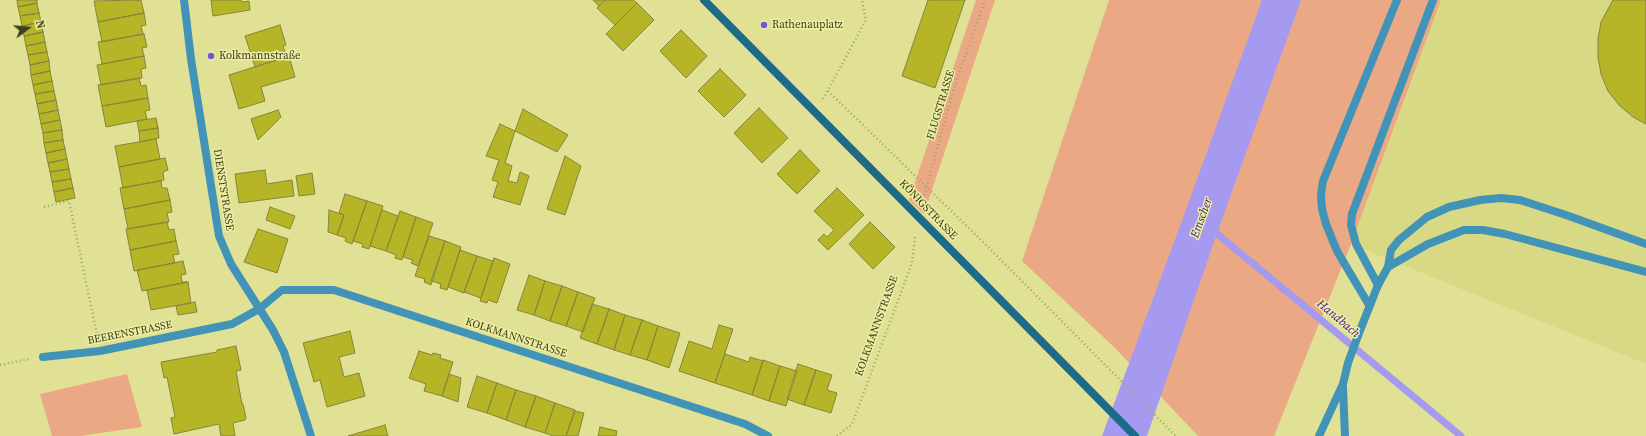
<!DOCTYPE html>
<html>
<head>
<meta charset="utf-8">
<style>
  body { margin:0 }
  #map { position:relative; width:1646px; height:436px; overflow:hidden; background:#e0e195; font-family:"Source Serif 4",serif }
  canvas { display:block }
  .north { position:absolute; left:8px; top:8px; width:40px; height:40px; -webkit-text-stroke:3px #edeea2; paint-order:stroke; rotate:74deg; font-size:11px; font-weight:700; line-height:16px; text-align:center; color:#3d3d1f }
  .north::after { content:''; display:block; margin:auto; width:14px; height:18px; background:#3d3d1f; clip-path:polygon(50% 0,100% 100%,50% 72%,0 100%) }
</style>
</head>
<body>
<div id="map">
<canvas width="1646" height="436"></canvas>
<div class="north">N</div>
</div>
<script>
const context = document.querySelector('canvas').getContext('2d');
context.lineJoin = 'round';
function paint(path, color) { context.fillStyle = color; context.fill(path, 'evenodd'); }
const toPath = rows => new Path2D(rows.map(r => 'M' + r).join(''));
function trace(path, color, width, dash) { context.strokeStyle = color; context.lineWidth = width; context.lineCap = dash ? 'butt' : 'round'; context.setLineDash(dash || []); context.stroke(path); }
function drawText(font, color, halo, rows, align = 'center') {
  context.font = font + ' "Source Serif 4",serif'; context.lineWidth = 3; context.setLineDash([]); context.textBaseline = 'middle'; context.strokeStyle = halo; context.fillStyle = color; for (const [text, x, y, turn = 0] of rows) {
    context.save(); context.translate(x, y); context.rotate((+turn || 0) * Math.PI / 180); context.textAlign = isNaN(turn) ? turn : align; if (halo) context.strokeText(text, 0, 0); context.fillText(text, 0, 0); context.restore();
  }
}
const built = toPath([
  [1441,0,1646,0,1646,364,1351,244]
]);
const green = toPath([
  [976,0,995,0,924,214,909,200],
  [1109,0,1441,0,1351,244,1274,436,1198,436,1114,347,1022,261],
  [127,374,142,427,80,436,52,436,40,394]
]);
const water = toPath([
  [1262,0,1301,0,1215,239,1147,436,1102,436,1183,218]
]);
const stream = toPath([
  [1210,228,1461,436]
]);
const building = toPath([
  [17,0,37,0,37,3,18,7,17,0],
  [136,0,136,1,141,0,144,13,98,22,94,1,136,0],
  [211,0,241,0,242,2,249,1,250,10,213,16,211,0],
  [593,0,605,0,599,6,593,0],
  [605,0,633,0,637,3,615,25,597,8,605,0],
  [928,0,965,0,935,88,902,76,928,0],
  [1613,0,1646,0,1646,124,1633,117,1619,105,1608,91,1601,74,1598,57,1598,39,1601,22,1613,0],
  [37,3,39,13,20,16,18,7,37,3],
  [637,3,654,20,623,51,606,34,637,3],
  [39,13,41,22,22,26,20,16,39,13],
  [144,13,146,25,141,26,143,34,102,42,98,22,144,13],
  [41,22,43,32,24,36,22,26,41,22],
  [280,25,286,45,283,46,286,56,289,55,289,56,255,67,245,36,280,25],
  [681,30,707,56,686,78,660,51,681,30],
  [43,32,45,42,26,46,24,36,43,32],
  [144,34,147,47,142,48,144,56,102,64,98,42,144,34],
  [45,42,47,52,28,55,26,46,45,42],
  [47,52,49,61,30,65,28,55,47,52],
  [144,56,146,68,141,69,142,78,101,85,97,65,144,56],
  [289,56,295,77,261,87,265,101,239,109,229,75,289,56],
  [49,61,50,71,31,75,30,65,49,61],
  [720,69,746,95,724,117,698,91,720,69],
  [50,71,52,81,33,85,31,75,50,71],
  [139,78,141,86,146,85,148,98,102,106,98,85,139,78],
  [52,81,54,91,35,94,33,85,52,81],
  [54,91,56,100,37,104,35,94,54,91],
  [148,98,150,110,145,111,147,119,106,127,102,106,148,98],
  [56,100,58,110,39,114,37,104,56,100],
  [759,108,788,138,762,163,734,133,759,108],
  [523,109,568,135,557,152,515,131,523,109],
  [58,110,60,120,41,124,39,114,58,110],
  [278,110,281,117,258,140,251,119,278,110],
  [156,118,158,128,139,131,137,121,156,118],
  [60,120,62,130,43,133,41,124,60,120],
  [500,124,515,131,505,163,512,166,508,181,517,183,520,172,529,176,520,205,493,197,498,182,492,180,499,160,486,156,500,124],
  [158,128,159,138,140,142,139,131,158,128],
  [62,130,63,140,44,143,43,133,62,130],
  [156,139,160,159,119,167,115,146,156,139],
  [63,140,65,149,46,153,44,143,63,140],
  [65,149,67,159,48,163,46,153,65,149],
  [800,150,820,171,797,194,777,174,800,150],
  [565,156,581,166,565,215,547,209,565,156],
  [165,158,168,170,163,172,164,180,123,188,119,167,165,158],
  [67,159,69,169,50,172,48,163,67,159],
  [69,169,71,179,52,182,50,172,69,169],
  [265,170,267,184,292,180,294,196,239,203,235,174,265,170],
  [312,173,315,194,299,196,296,176,312,173],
  [71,179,73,188,54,192,52,182,71,179],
  [161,181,162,188,167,188,170,200,124,209,120,188,161,181],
  [73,188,75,198,56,202,54,192,73,188],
  [837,188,864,215,828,250,818,240,824,234,827,237,834,230,814,211,837,188],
  [345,194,367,201,352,244,345,241,346,238,337,235,344,215,339,213,345,194],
  [170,200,172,212,167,213,169,222,128,229,124,209,170,200],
  [367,201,383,206,369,249,362,247,363,244,353,241,367,201],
  [270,207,295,216,290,229,266,220,270,207],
  [329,210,344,215,337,235,328,232,329,210],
  [382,210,398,216,386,251,370,246,382,210],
  [400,211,416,217,402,260,395,258,396,255,386,251,400,211],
  [416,217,433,223,418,266,411,263,413,260,403,257,416,217],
  [167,222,169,230,174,229,176,241,130,250,126,229,167,222],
  [870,222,895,247,873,269,849,244,870,222],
  [258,229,288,239,277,273,244,262,258,229],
  [429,236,445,241,431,285,424,282,425,279,415,276,429,236],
  [176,241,179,254,173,255,175,263,134,271,130,250,176,241],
  [445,241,461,247,447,290,440,288,441,284,431,281,445,241],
  [460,250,477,256,464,293,448,287,460,250],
  [477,256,493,261,481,298,464,292,477,256],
  [494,258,510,264,497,303,488,300,487,303,480,301,494,258],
  [183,261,186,274,181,275,182,282,188,282,142,291,137,270,183,261],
  [529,275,545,281,534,315,517,310,529,275],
  [545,281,562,286,550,321,534,315,545,281],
  [188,282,191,303,151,310,147,290,188,282],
  [562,286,578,292,566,326,550,321,562,286],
  [578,292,595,298,583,332,566,326,578,292],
  [195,302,197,312,178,315,176,306,195,302],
  [592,304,609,309,597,344,580,338,592,304],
  [609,309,625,315,614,350,597,344,609,309],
  [625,315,642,320,630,355,614,350,625,315],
  [642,320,658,326,647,360,630,355,642,320],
  [719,325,733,329,715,383,679,371,689,341,712,349,719,325],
  [658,326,680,333,669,368,647,360,658,326],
  [350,331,355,353,339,357,344,377,359,373,365,396,327,407,320,380,314,382,303,343,350,331],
  [236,346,241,370,236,371,242,404,243,404,246,418,245,420,233,423,235,436,221,436,219,424,174,434,171,418,175,417,167,377,164,378,161,362,217,352,217,350,236,346],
  [419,351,432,355,433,353,441,355,440,358,453,362,442,396,424,391,426,384,409,378,419,351],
  [725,354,749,362,750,357,763,361,752,395,715,383,725,354],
  [763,360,780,366,769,401,752,395,763,360],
  [798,364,816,370,804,405,787,399,798,364],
  [780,366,797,371,786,406,769,401,780,366],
  [816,370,832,375,827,390,837,393,831,413,804,405,816,370],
  [449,374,461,378,458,402,442,396,449,374],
  [477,376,497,383,487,413,467,407,477,376],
  [497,383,516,390,506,420,487,413,497,383],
  [516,390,536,396,525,427,506,420,516,390],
  [536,396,555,403,545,433,525,427,536,396],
  [555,403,575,410,566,436,553,436,545,433,555,403],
  [575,411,584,413,578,436,566,436,575,411],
  [385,425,388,436,348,436,385,425],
  [600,427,617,431,616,436,598,436,600,427]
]);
const path = toPath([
  [828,91,981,240,1176,436],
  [823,99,866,20,862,0],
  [923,199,955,85,985,0],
  [44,207,69,201,97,335],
  [0,365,29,359],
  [837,436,852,424,912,263,915,237]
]);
const lane = toPath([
  [1388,267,1391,250,1399,240,1427,217,1449,207,1480,200,1501,198,1520,200,1566,215,1646,244],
  [1388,267,1428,244,1464,230,1483,230,1505,234,1646,272],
  [1378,285,1356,244,1351,225,1352,214,1433,0],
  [1369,305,1337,251,1326,224,1322,209,1321,195,1323,181,1397,0],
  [43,357,100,351,232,324,259,309]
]);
const street = toPath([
  [184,0,191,59,219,236,231,264,273,330,284,352,311,436],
  [259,309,282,290,334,290,745,424,768,436],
  [1343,387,1345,436],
  [1319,436,1343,384,1348,363,1359,333,1378,285,1388,267]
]);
const secondary = toPath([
  [704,0,1135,436]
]);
const markers = [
  [764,25,4,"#7258d2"],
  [211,56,4,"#7258d2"]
];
const poiNames = [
  ["Rathenauplatz",772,25],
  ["Kolkmannstraße",219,56]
];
const streetNames = [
  ["FLUGSTRASSE",941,105,-73],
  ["DIENSTSTRASSE",223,190,81],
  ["KÖNIGSTRASSE",928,210,46],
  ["KOLKMANNSTRASSE",877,326,-70],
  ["BEERENSTRASSE",130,333,-11],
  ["KOLKMANNSTRASSE",516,338,18]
];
const waterNames = [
  ["Emscher",1202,218,-70],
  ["Handbach",1338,319,40]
];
paint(built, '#d8d985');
paint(green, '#eba884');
paint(water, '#a59aef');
trace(stream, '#a59aef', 7);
paint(building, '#b6b527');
trace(building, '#85853b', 1);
trace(path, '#a2a268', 2.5, [1, 3]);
trace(lane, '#4193b7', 8);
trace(street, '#4193b7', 8);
trace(secondary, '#1d6a89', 8);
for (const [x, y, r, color] of markers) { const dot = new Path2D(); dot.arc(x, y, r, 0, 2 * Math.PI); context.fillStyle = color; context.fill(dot); trace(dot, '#edeea2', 1.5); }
drawText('11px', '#3d3d1f', '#edeea2', poiNames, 'left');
drawText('11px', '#3d3d1f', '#edeea2', streetNames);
drawText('italic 12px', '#3f1290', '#edeea2', waterNames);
</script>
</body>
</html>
